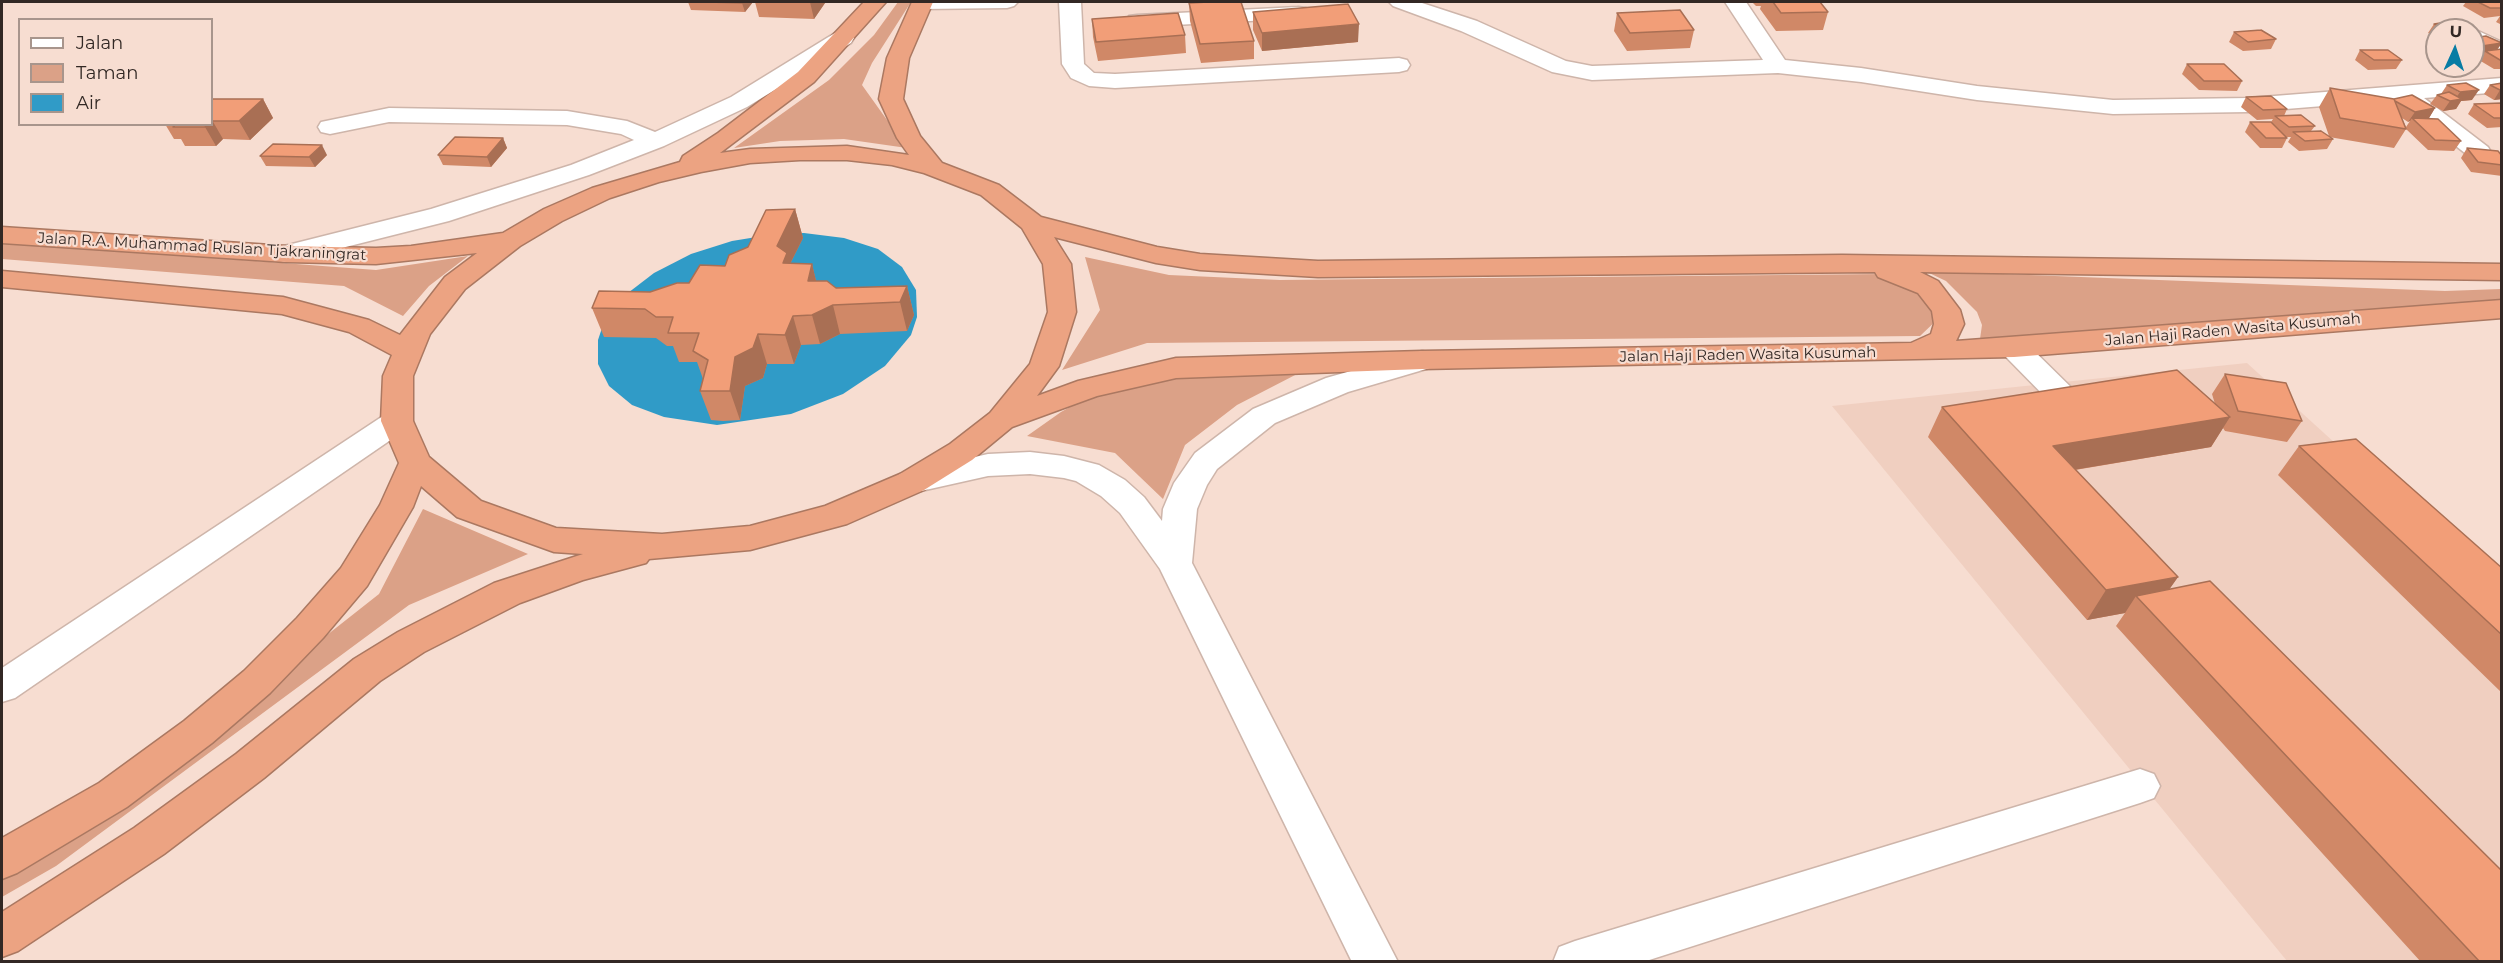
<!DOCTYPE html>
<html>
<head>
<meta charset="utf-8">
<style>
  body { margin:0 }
  #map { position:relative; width:2503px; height:963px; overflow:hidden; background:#f7ddd1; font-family:Montserrat,sans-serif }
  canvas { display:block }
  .frame { position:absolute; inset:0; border:3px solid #322824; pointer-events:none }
  .legend { position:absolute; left:18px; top:18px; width:195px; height:108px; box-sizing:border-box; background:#f7ddd1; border:2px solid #a8958c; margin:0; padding:8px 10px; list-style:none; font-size:18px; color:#322824 }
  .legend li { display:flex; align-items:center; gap:12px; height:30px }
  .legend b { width:30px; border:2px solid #a8958c }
  .north { position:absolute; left:2425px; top:18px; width:60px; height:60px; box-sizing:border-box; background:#f7ddd1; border:2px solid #a8958c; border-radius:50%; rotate:3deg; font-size:16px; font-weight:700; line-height:24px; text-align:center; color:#322824 }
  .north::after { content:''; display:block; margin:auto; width:21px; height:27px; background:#087ca4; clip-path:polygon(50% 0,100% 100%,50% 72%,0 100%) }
</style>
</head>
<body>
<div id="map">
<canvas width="2503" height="963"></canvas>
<div class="frame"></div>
<ul class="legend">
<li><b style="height:8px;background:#fff"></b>Jalan</li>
<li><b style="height:16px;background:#dba187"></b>Taman</li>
<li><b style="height:16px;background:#309bc7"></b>Air</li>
</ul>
<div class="north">U</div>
</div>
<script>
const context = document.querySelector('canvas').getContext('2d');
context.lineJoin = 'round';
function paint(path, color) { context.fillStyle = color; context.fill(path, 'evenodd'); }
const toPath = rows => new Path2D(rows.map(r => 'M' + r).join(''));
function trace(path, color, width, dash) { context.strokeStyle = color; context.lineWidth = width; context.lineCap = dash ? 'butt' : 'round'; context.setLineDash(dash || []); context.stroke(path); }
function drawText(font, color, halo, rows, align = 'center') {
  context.font = font + ' Montserrat,sans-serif'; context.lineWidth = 4.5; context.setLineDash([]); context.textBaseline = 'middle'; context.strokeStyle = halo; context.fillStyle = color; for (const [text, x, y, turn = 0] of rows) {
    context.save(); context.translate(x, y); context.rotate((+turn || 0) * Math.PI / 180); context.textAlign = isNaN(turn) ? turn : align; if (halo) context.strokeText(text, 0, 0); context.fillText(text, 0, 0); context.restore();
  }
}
const built = toPath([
  [2247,363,2501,594,2501,961,2287,961,1832,406]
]);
const green = toPath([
  [898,2,911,2,872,63,862,85,907,148,844,139,780,141,734,148,829,80,874,35],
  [2,242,376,270,468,256,429,286,403,316,344,286,2,259],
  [1085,257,1169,275,1280,280,1886,274,1924,290,1941,316,1920,336,1147,343,1062,370,1100,310],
  [1925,271,2445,291,2501,289,2501,302,2453,303,1979,346,1982,325,1977,312,1946,281],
  [1299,373,1237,405,1185,445,1163,499,1115,453,1027,436,1061,412,1118,380],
  [423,509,528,554,409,605,56,866,2,897,2,867,91,821,379,594]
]);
const water = toPath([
  [804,233,844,238,878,249,902,267,916,290,917,317,911,335,885,366,843,394,791,414,717,425,664,417,632,405,609,386,598,364,598,340,604,322,624,296,654,273,691,254,732,241,775,234]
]);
const minor = toPath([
  [913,2,1018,2,1014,6,1007,8,922,9,915,7,913,2],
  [1059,2,1081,2,1084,64,1094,73,1115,74,1399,58,1407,60,1410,65,1407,70,1399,72,1115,88,1089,86,1071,78,1062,64,1059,2],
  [1389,2,1419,2,1477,21,1566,61,1592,66,1763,60,1725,2,1746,2,1785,60,1861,68,1977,86,2113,100,2249,98,2502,78,2502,92,2424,98,2488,147,2491,152,2488,157,2479,159,2470,157,2397,100,2249,112,2113,114,1977,100,1861,82,1778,73,1592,80,1552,72,1461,31,1393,6,1389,2],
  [1298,7,1306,8,1309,13,1306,18,1137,27,1129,26,1126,21,1129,16,1137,15,1298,7],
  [2474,29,2502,42,2502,58,2473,44,2472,30,2474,29],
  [843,31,851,33,854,38,851,43,747,107,664,146,589,175,449,221,286,262,276,260,272,254,276,248,431,209,571,165,634,140,621,134,567,125,389,122,330,134,321,132,318,127,321,122,389,108,567,111,627,121,655,132,731,97,835,33,843,31],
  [2014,339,2024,341,2084,400,2089,407,2084,414,2073,417,2062,414,2004,355,1999,348,2004,341,2014,339],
  [1422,351,1433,353,1437,360,1433,367,1348,392,1275,423,1217,469,1207,485,1197,509,1192,563,1398,962,1352,962,1160,569,1120,513,1101,496,1076,481,1064,478,1030,474,988,476,912,493,900,490,895,482,900,474,988,454,1030,452,1064,456,1099,465,1125,480,1144,497,1162,521,1163,509,1174,483,1195,453,1253,409,1326,378,1422,351],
  [397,411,408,414,413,421,408,428,15,698,2,702,2,668,386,414,397,411],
  [2140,769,2154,774,2160,786,2154,798,2140,803,1643,962,1553,962,1559,947,1575,941,2140,769]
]);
const highway = toPath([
  [864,2,886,2,814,82,720,153,750,149,847,146,909,155,897,138,879,99,887,58,912,2,933,2,909,58,903,99,920,136,942,163,999,185,1041,217,1157,247,1200,254,1318,261,1842,255,2502,264,2502,280,1920,272,1938,281,1960,310,1964,324,1956,341,2502,300,2502,318,2014,357,1422,369,1176,378,1097,396,1012,427,972,460,924,490,847,524,750,550,649,559,646,563,583,580,520,603,424,652,380,681,264,778,164,854,18,951,2,957,2,912,134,828,236,754,354,659,398,632,494,583,583,554,554,552,457,517,421,486,413,507,367,586,323,638,270,693,212,743,127,807,17,873,2,879,2,838,99,783,184,721,244,671,297,618,341,568,380,505,399,463,381,421,383,376,392,355,349,332,282,314,2,287,2,271,283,297,369,320,400,335,445,277,477,253,376,264,286,262,2,243,2,227,286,246,376,248,411,246,503,233,544,209,592,188,680,162,683,156,718,133,798,72,864,2],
  [800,160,847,160,892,165,924,173,981,195,1022,228,1043,264,1048,312,1030,364,990,413,950,444,900,474,825,506,750,526,662,534,556,528,481,501,429,457,413,421,413,376,430,334,465,289,520,246,562,221,610,198,659,182,701,172,750,163,800,160],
  [1054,237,1156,263,1200,270,1318,277,1875,272,1878,277,1918,293,1932,311,1934,324,1931,334,1911,343,1422,351,1176,358,1078,381,1037,396,1059,366,1076,312,1071,264,1054,237]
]);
const wall = toPath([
  [688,2,753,2,745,12,691,10],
  [755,2,825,2,825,3,814,19,759,17],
  [1752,2,1820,2,1828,12,1823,30,1776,31,1760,9,1761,6,1756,6],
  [2466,2,2502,2,2502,25,2496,22,2500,16,2484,18,2463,6],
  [1189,3,1254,41,1254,59,1201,63,1190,21],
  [1253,12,1358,42,1262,51,1253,30],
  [1617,13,1694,30,1690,48,1627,51,1614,31],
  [1092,19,1185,35,1186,53,1098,61,1093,37],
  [2434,24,2471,30,2437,30,2437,38,2428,33],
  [2234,32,2276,39,2271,49,2243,51,2229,42],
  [2473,38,2502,43,2497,50,2502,49,2502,69,2494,69,2479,60,2483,55,2476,56,2473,54],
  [2360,50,2402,60,2396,69,2368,70,2355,60],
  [2187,64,2242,81,2237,91,2199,90,2182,74],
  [2502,83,2502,99,2494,100,2484,94,2490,85],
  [2447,85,2472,100,2461,101,2456,109,2443,111,2430,104,2437,95,2441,94],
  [2330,88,2435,108,2429,118,2424,119,2461,141,2454,151,2428,150,2406,129,2394,148,2329,137,2333,139,2327,149,2299,151,2288,142,2291,137,2286,137,2287,138,2282,148,2260,148,2245,132,2250,122,2271,122,2273,119,2257,120,2241,107,2246,97,2287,109,2284,116,2315,126,2311,131,2329,136,2319,107],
  [2402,118,2408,122,2410,121,2406,127],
  [212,99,263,99,273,118,250,140,223,139,216,146,185,146,181,139,174,139,165,124,212,124],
  [2502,103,2502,127,2487,128,2468,114,2474,104],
  [503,138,507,148,491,167,443,165,438,155],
  [2467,148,2502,156,2502,176,2471,172,2461,158],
  [327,155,315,167,266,166,260,156],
  [795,209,803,238,790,264,812,264,816,281,836,288,907,286,914,315,907,331,840,334,820,344,801,345,794,364,767,364,763,378,745,386,740,420,723,421,711,420,700,391,703,379,697,362,679,362,673,346,667,346,656,338,604,337,592,308,650,292,689,283,725,266],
  [2225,374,2302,421,2287,442,2225,431,2223,428,2211,447,2075,470,2178,577,2169,589,2502,962,2421,962,2116,626,2125,613,2087,620,1928,437,1942,407,2215,404,2212,394],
  [2299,446,2502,568,2502,693,2278,475]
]);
const shadedWall = toPath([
  [743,2,753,2,745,12,742,3],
  [810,2,825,2,825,3,814,19],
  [1359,24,1358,42,1262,51,1262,33],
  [2502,43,2495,52,2485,51,2483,55,2476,56,2482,46],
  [2479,90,2472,100,2461,101,2456,109,2443,111,2450,101,2454,101,2460,92],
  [2500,90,2502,90,2502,99,2494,100],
  [263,99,273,118,250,140,239,121],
  [2435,108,2429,118,2414,120,2412,118,2410,121,2408,122,2415,112],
  [212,120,223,139,216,146,205,127,207,124,212,124],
  [503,138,507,148,491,167,487,157],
  [322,145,327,155,315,167,309,157],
  [795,209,803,238,790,264,791,292,777,246],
  [812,264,819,293,808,281],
  [907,286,914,315,907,331,900,302],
  [833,305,840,334,820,344,812,315],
  [793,316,801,345,794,364,785,335],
  [758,334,767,364,763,378,745,386,740,420,730,391,735,357],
  [2230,417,2211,447,2037,476,2053,446],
  [2178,577,2157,607,2136,596,2125,613,2087,620,2106,590]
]);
const building = toPath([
  [707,2,743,2,742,3,707,2],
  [1209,2,1241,2,1254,41,1200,44,1189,3,1209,2],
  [1773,2,1820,2,1828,12,1781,13,1773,2],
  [2478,2,2502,2,2502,8,2490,8,2478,2],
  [1348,4,1359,24,1262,33,1253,12,1348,4],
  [1680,10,1694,30,1630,33,1617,13,1680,10],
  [1178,13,1185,35,1096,42,1092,19,1178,13],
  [2453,21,2471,30,2446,30,2434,24,2453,21],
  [2261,30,2276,39,2248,42,2234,32,2261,30],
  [2486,36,2502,43,2482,46,2473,42,2473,38,2486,36],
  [2502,49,2502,60,2500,60,2485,51,2502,49],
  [2360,50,2388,50,2402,60,2374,60,2360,50],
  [2187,64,2224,64,2242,81,2204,81,2187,64],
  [2466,83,2479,90,2460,92,2447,85,2466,83],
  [2502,83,2502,90,2500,90,2490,85,2502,83],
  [2330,88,2394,99,2406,129,2340,118,2330,88],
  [2449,92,2462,99,2450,101,2437,95,2449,92],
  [2412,95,2435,108,2415,112,2395,101,2394,99,2412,95],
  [2271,96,2287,109,2263,110,2246,97,2271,96],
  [212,99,263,99,239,121,212,121,212,99],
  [2502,103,2502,118,2494,118,2474,104,2502,103],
  [2301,115,2315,126,2289,127,2275,116,2301,115],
  [2412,118,2438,119,2461,141,2435,140,2412,118],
  [2250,122,2271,122,2287,138,2266,138,2250,122],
  [176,124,207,124,205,127,173,127,176,124],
  [2321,131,2333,139,2305,141,2293,132,2321,131],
  [455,137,503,138,487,157,438,155,455,137],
  [273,144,322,145,309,157,260,156,273,144],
  [2467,148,2498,151,2502,156,2502,165,2478,162,2467,148],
  [795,209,777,246,787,253,783,263,812,264,808,281,827,281,836,288,907,286,900,302,833,305,812,315,793,316,785,335,758,334,753,348,735,357,730,391,700,391,708,360,693,351,699,333,668,333,673,317,656,317,645,309,592,308,599,291,650,292,677,283,689,283,700,265,725,266,729,255,748,247,766,210,795,209],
  [2177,370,2230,417,2053,446,2178,577,2106,590,1942,407,2177,370],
  [2225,374,2286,383,2302,421,2238,411,2225,374],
  [2356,439,2502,568,2502,635,2299,446,2356,439],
  [2210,581,2502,871,2502,962,2480,962,2136,596,2210,581]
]);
const streetNames = [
  ["Jalan R.A. Muhammad Ruslan Tjakraningrat",202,247,3],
  ["Jalan Haji Raden Wasita Kusumah",2233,330,-5],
  ["Jalan Haji Raden Wasita Kusumah",1748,355,-1]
];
paint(built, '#f0cfc0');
paint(green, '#dba187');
paint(water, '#309bc7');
trace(minor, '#ceb5aa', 3);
trace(highway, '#ab7861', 3);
paint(minor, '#fff');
paint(highway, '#eca382');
paint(wall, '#d08867');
paint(shadedWall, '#a96f54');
paint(building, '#f29e78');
trace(building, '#a96f54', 1.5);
drawText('15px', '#322824', '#f7ddd1', streetNames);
</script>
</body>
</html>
